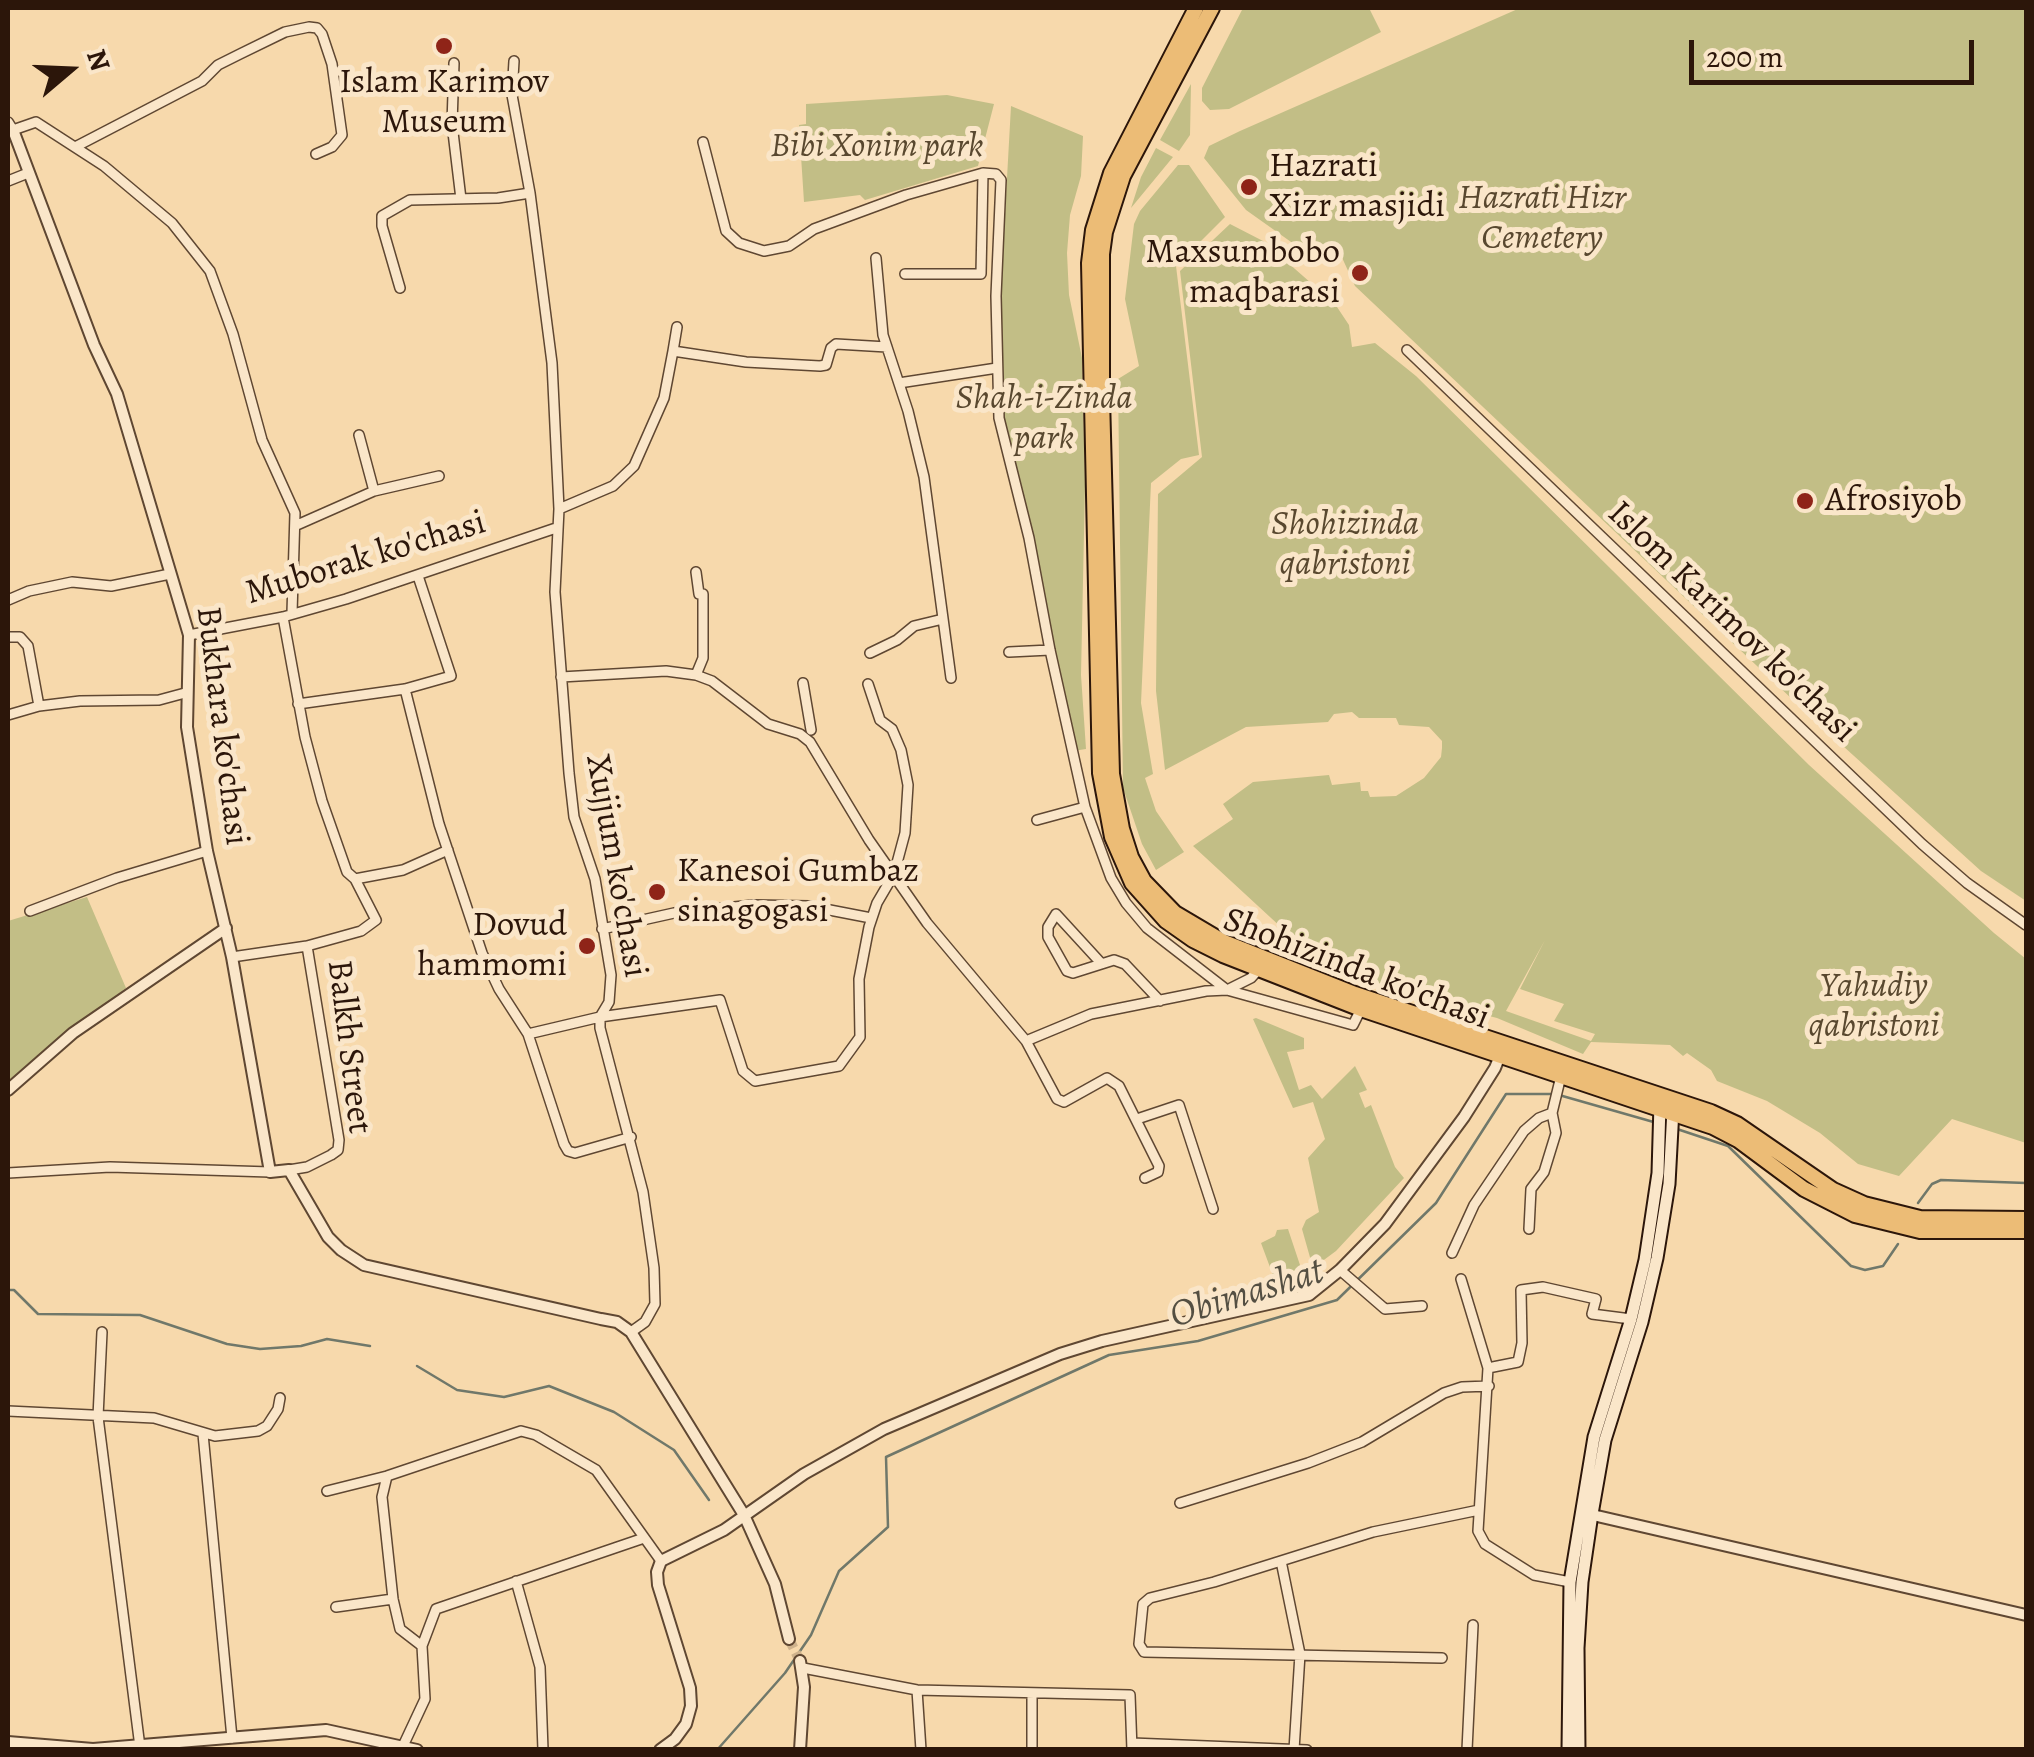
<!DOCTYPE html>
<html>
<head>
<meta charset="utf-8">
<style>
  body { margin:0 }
  #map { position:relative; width:2034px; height:1757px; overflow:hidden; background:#f7d9ac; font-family:Alegreya,serif }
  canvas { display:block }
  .frame { position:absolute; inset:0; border:10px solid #2c160a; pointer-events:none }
  .north { position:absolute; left:20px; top:20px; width:100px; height:100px; -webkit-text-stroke:8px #fae6c9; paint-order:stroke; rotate:71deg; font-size:28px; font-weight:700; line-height:40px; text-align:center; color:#2c160a }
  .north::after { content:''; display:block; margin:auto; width:35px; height:45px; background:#2c160a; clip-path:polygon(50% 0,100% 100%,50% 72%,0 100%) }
  .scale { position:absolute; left:1689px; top:40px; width:285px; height:45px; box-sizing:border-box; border:5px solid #2c160a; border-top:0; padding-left:12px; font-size:30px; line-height:35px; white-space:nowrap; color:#2c160a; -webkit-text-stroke:8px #fae6c9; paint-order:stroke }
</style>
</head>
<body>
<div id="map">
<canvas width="2034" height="1757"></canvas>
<div class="frame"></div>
<div class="north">N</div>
<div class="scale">200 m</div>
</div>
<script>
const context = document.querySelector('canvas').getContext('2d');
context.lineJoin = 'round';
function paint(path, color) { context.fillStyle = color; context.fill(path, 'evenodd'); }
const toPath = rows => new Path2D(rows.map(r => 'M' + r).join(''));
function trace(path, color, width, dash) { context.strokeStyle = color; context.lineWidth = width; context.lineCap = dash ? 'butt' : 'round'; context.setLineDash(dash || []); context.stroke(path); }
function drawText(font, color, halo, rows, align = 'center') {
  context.font = font + ' Alegreya,serif'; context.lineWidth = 10; context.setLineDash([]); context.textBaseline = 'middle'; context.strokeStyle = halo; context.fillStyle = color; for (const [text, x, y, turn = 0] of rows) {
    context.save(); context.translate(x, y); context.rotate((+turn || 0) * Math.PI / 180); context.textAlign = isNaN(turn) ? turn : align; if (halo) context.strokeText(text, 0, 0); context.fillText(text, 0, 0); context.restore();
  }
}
const green = toPath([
  [1243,8,1369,8,1381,32,1229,109,1210,110,1202,101,1202,88],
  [1520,8,2026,8,2026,901,1981,871,1811,717,1355,286,1339,251,1308,254,1246,210,1204,158,1209,146,1240,131],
  [1191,84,1190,135,1179,151,1160,140],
  [947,95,994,104,978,166,865,200,860,195,804,202,799,125,806,124,806,104],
  [1011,106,1083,136,1081,176,1070,215,1067,253,1069,295,1082,358,1085,486,1081,675,1086,749,1073,751,1004,425,1000,304],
  [1156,148,1173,157,1131,208,1141,177],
  [1178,165,1189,165,1225,217,1176,266,1199,455,1181,459,1151,483,1141,703,1153,774,1145,778,1156,811,1184,852,1156,870,1142,844,1123,788,1118,379,1139,366,1125,299,1134,224,1140,211],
  [1230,224,1263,241,1335,304,1349,325,1352,347,1375,343,1416,376,1809,765,1994,933,2026,959,2026,1143,1952,1119,1899,1176,1858,1164,1820,1133,1767,1101,1717,1081,1711,1070,1687,1053,1683,1056,1670,1045,1591,1042,1583,1054,1497,1018,1391,991,1357,970,1352,976,1296,941,1193,846,1233,819,1223,804,1253,782,1329,775,1332,785,1360,782,1361,791,1368,791,1370,797,1396,796,1424,778,1441,757,1442,748,1442,741,1429,727,1399,725,1396,718,1359,718,1352,712,1334,714,1328,722,1246,727,1165,770,1156,691,1158,494,1202,457,1180,271],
  [1545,940,1520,989,1564,1004,1554,1021,1595,1034,1591,1041,1506,1011],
  [87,897,126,988,8,1081,8,921],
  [1256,1018,1304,1038,1304,1049,1287,1052,1299,1090,1311,1085,1322,1099,1355,1066,1367,1090,1359,1093,1365,1108,1371,1105,1395,1167,1404,1178,1336,1251,1313,1268,1302,1229,1306,1220,1319,1212,1308,1158,1325,1139,1313,1102,1293,1108,1253,1019],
  [1288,1229,1303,1274,1277,1286,1261,1243,1275,1236,1277,1230]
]);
const stream = toPath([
  [1559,1095,1657,1123],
  [1674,1128,1728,1146,1851,1266,1865,1270,1883,1266,1898,1244],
  [1918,1203,1932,1184,1941,1180,2026,1183],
  [8,1290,14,1290,38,1314,140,1315,227,1344,260,1349,301,1346,327,1339,370,1346],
  [417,1366,457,1390,504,1397,549,1386,614,1412,674,1450,709,1500],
  [717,1750,785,1673,811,1635,839,1571,888,1527,886,1457,1109,1355,1198,1341,1337,1300,1436,1203,1506,1094,1551,1094]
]);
const tertiaryTunnel = toPath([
  [789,1639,800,1661]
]);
const minor = toPath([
  [514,61,512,95,530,193,552,363,559,509,555,592,569,773,574,817,595,879,611,975,609,1002,600,1017,600,1028,643,1192,654,1268,655,1304,645,1322,631,1332],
  [454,63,452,124,461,199],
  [8,122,13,130,36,122,104,166,172,223,210,271,233,334,262,440,295,513,292,613],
  [703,142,726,231,739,243,764,251,789,246,814,229,906,195,983,173,996,174,1001,180,996,296,999,418,1029,538,1050,650,1085,807,1111,878,1126,903,1147,928,1227,990,1353,1025,1361,1009],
  [77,146,202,81,218,65,240,54,285,32,309,27,317,28,322,34,332,64,342,135,332,147,316,154],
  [8,181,28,173],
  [876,258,883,335,908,411,924,477,951,678],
  [905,274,981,274,983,173],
  [400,288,382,226,382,216,410,200,498,198,530,193],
  [677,327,673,351,746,362,820,366,826,365,831,348,836,344,887,347],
  [1407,350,1922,844,1967,883,2026,925],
  [899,383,997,368],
  [374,491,439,476],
  [559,509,613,486,634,466,664,398,673,351],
  [297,525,374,491,359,435],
  [8,600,29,591,72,582,111,586,170,574],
  [189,635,283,617,346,599,556,528],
  [8,637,20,637,28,646,39,706],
  [1009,652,1050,650],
  [870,653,897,640,914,626,943,619],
  [696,675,703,658,703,594,699,594,696,572],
  [561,677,666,671,696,675,712,681,768,724,800,734,810,742,869,840,927,923,1026,1041,1057,1099,1064,1102,1107,1078,1119,1086,1159,1166,1158,1172,1145,1178],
  [803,683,811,730],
  [405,689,439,824,482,953,499,989,528,1034,564,1144,568,1151,575,1153,631,1137],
  [298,704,405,689,451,676,418,576],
  [8,715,39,706,80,701,159,700,185,693],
  [1037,820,1085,807],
  [355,879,403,870,448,850],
  [30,911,117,878,207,851],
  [602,929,674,913,754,905,809,906,871,918],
  [232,957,307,946,361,931,376,920,355,879,347,872,322,801,305,737,283,617],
  [1100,962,1056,914,1048,927,1048,937,1067,971,1073,973,1114,960,1125,964,1160,1001],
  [528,1034,600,1017,720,1000,743,1071,755,1081,839,1066,860,1037,859,979,869,927,877,903,894,874,905,833,908,785,901,750,892,729,880,720,868,684],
  [1026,1041,1091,1014,1206,991,1227,990,1251,978,1259,969],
  [1137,1119,1179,1105,1213,1209],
  [289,1170,307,1167,331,1155,338,1150,339,1140,307,946],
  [8,1173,110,1167,270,1172],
  [1529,1229,1531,1189,1544,1172,1556,1133,1552,1113],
  [1452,1253,1474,1205,1524,1131,1539,1118,1552,1113,1561,1076],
  [1340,1270,1385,1309,1422,1306],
  [1461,1279,1488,1368,1478,1531,1485,1544,1534,1575,1570,1582],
  [102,1332,98,1417,140,1747],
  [1488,1368,1518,1362,1522,1343,1521,1290,1543,1287,1596,1299,1592,1314,1631,1319],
  [8,1411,154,1418,215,1436,258,1431,267,1426,278,1409,280,1398],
  [203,1434,232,1738],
  [387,1476,382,1497,393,1599,400,1629,422,1646],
  [327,1491,387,1476,521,1431,536,1435,596,1470,661,1561],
  [1180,1503,1308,1463,1362,1442,1444,1393,1462,1387,1489,1386],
  [1281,1561,1300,1654,1294,1750],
  [516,1581,540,1667,543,1750],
  [336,1607,393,1599],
  [1442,1658,1144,1652,1139,1644,1143,1604,1150,1598,1214,1582,1373,1532,1479,1510],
  [803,1668,917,1690,1130,1695,1132,1750],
  [917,1690,921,1750],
  [1132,1743,1307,1750],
  [403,1746,425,1699,422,1646,436,1609,644,1538],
  [1032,1750,1032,1693],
  [1467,1750,1473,1625]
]);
const tertiary = toPath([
  [13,130,94,345,117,394,189,635,187,727,207,851,232,957,270,1172,289,1170,328,1237,341,1250,364,1265,601,1319,617,1322,631,1332,744,1515,775,1584,789,1639],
  [8,1090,73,1033,226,928],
  [1584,1513,2026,1615],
  [8,1742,93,1749,326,1730,417,1750],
  [660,1750,675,1739,686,1724,691,1706,690,1688,658,1585,657,1572,661,1561,724,1530,804,1474,884,1429,1060,1354,1102,1341,1309,1295,1340,1270,1385,1224,1464,1117,1495,1068,1501,1053],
  [800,1750,804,1687,800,1661]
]);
const secondary = toPath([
  [1568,1750,1570,1582,1594,1437,1631,1319,1645,1260,1658,1173,1660,1104],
  [1579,1750,1578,1648,1582,1582,1592,1514,1605,1440,1642,1322,1657,1258,1669,1184,1673,1109]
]);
const primary = toPath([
  [1196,8,1111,173,1093,230,1089,263,1100,773,1112,837,1132,883,1166,921,1193,940,1223,955,1361,1009,1713,1127,1738,1140,1804,1189,1855,1215,1920,1231,2026,1231],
  [1212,8,1123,176,1105,232,1102,254,1102,398,1112,774,1122,829,1131,857,1144,881,1175,913,1224,942,1355,994,1711,1112,1737,1124,1833,1190,1864,1204,1920,1218,2026,1219]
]);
const markers = [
  [444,46,10,"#8f2418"],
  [1249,187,10,"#8f2418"],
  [1360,273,10,"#8f2418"],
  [1805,501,10,"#8f2418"],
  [657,892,10,"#8f2418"],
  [587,946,10,"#8f2418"]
];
const poiNames = [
  ["Islam Karimov",444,83,"center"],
  ["Museum",444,123,"center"],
  ["Hazrati",1269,167],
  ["Xizr masjidi",1269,207],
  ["Maxsumbobo",1340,253,"right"],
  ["maqbarasi",1340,293,"right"],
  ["Afrosiyob",1825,501],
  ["Kanesoi Gumbaz",677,872],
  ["sinagogasi",677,912],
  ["Dovud",567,926,"right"],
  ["hammomi",567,966,"right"]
];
const parkNames = [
  ["Bibi Xonim park",877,147],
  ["Hazrati Hizr",1542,199],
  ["Cemetery",1542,239],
  ["Shah-i-Zinda",1044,399],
  ["park",1044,439],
  ["Shohizinda",1345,525],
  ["qabristoni",1345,565],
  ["Yahudiy",1874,987],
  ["qabristoni",1874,1027]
];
const streetNames = [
  ["Muborak ko'chasi",366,559,-17],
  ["Islom Karimov ko'chasi",1731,623,44],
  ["Bukhara ko'chasi",221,726,83],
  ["Xujjum ko'chasi",615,866,80],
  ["Shohizinda ko'chasi",1356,970,21],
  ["Balkh Street",348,1047,83]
];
const waterNames = [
  ["Obimashat",1247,1295,-17]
];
paint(green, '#c2be86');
trace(stream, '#70786a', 2.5);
trace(tertiaryTunnel, '#ceb28c', 10, [10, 5]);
trace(minor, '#5f4732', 12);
trace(tertiary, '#5f4732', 14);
trace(secondary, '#2c160a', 15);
trace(primary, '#2c160a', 18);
trace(minor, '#fae6c9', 9);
trace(tertiary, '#fae6c9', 10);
trace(secondary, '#fae6c9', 11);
trace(primary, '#ecbc76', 14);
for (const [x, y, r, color] of markers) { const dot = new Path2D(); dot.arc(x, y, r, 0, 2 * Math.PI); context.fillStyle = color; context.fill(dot); trace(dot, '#fae6c9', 4); }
drawText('35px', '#2c160a', '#fae6c9', poiNames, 'left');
drawText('italic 35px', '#59482f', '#fae6c9', parkNames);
drawText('35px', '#2c160a', '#fae6c9', streetNames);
drawText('italic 38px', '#544f42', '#fae6c9', waterNames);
</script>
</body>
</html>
